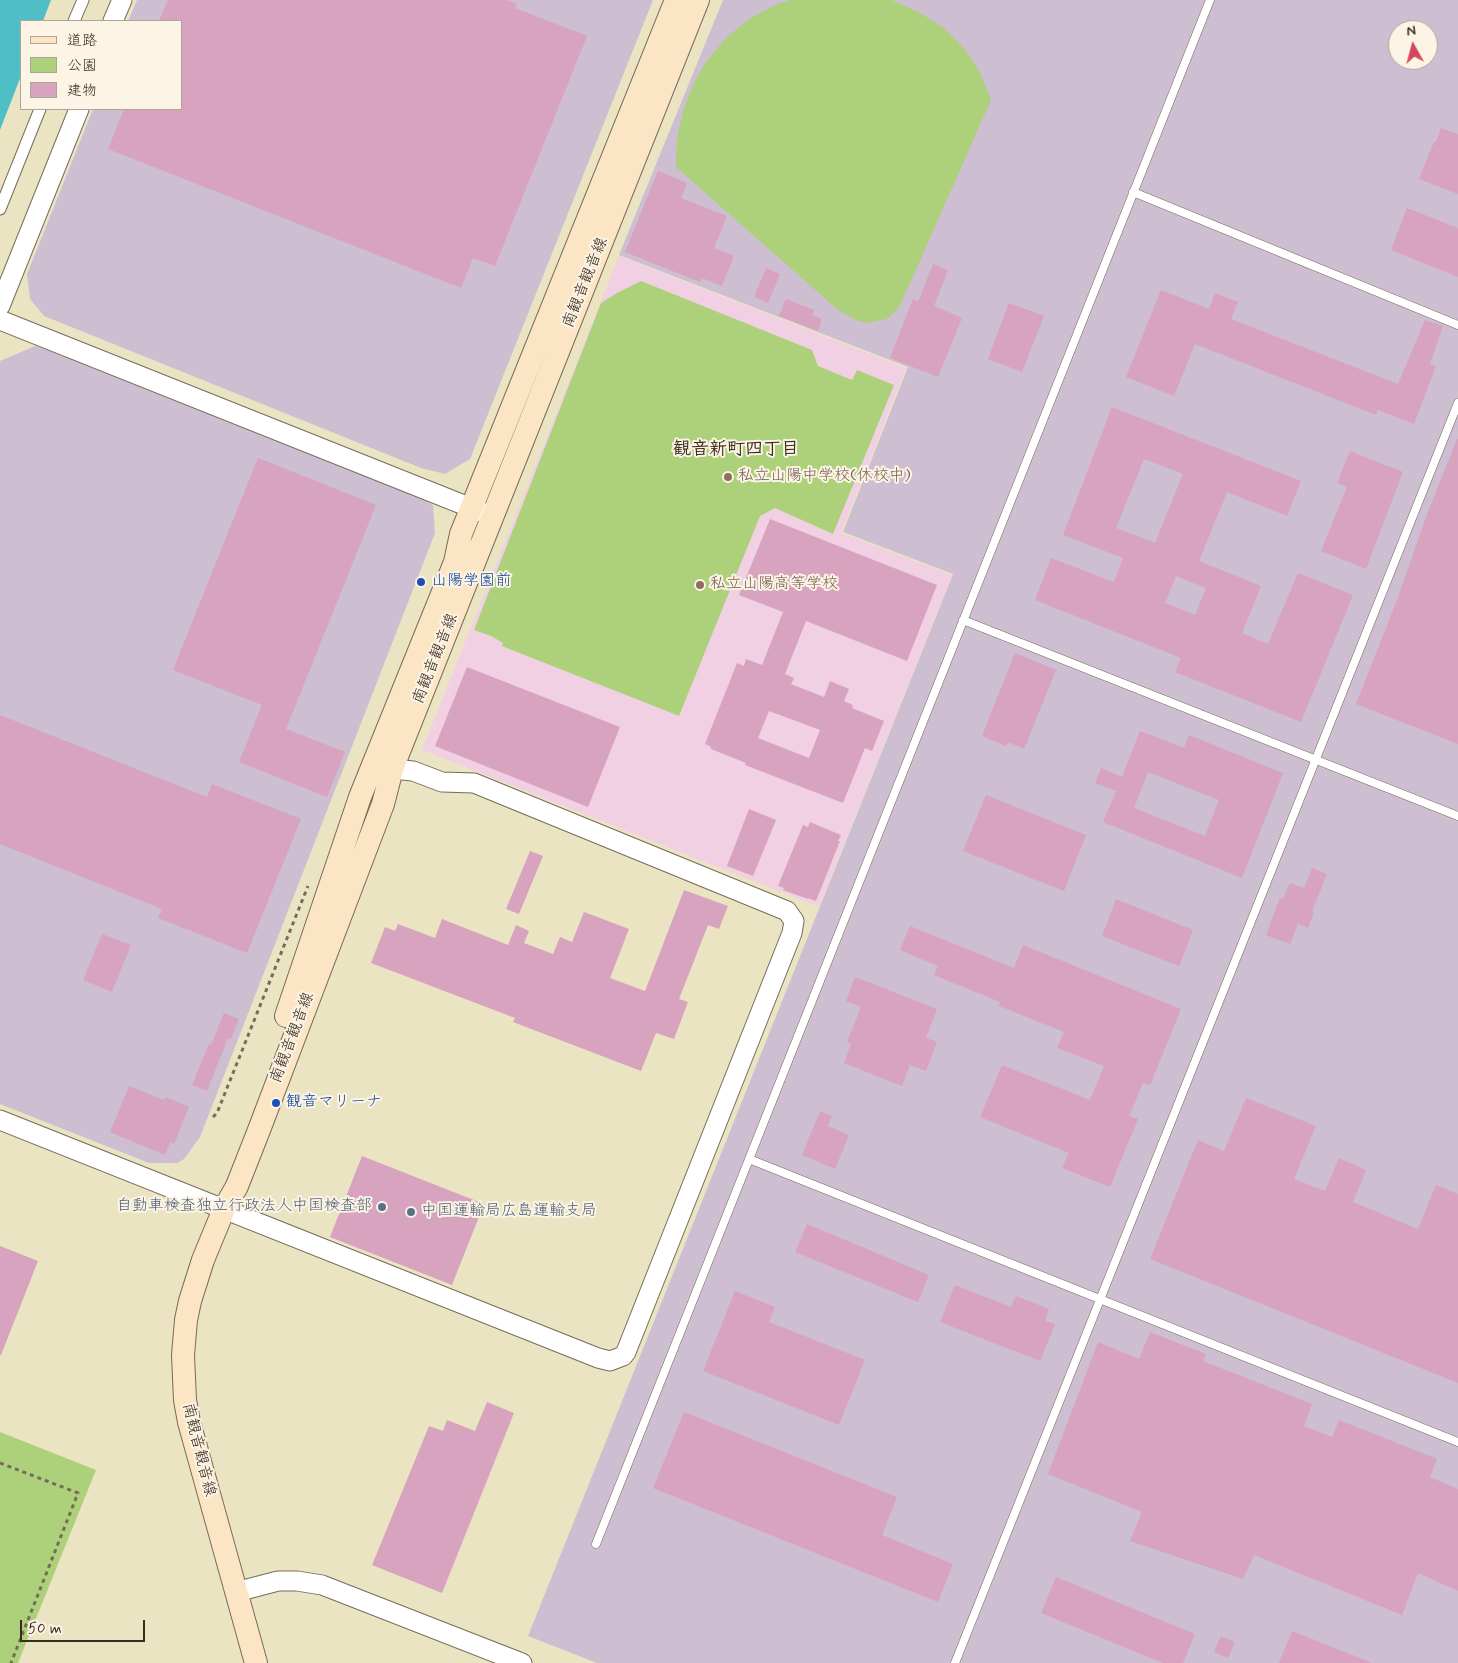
<!DOCTYPE html>
<html>
<head>
<meta charset="utf-8">
<style>
  body { margin:0 }
  #map { position:relative; width:1458px; height:1663px; overflow:hidden; background:#eae4c3; font-family:Mynerve,"Klee One",sans-serif }
  canvas { display:block }
  .legend { position:absolute; left:20px; top:20px; width:162px; height:90px; box-sizing:border-box; background:#fcf5e5; border:1px solid #afa495; margin:0; padding:6px 9px; list-style:none; font-size:15px; color:#3b2a1e }
  .legend li { display:flex; align-items:center; gap:10px; height:25px }
  .legend b { width:25px; border:1px solid #afa495 }
  .north { position:absolute; left:1388px; top:20px; width:50px; height:50px; box-sizing:border-box; background:#fcf5e5; border:1px solid #afa495; border-radius:50%; rotate:353deg; font-size:14px; font-weight:700; line-height:20px; text-align:center; color:#3b2a1e }
  .north::after { content:''; display:block; margin:auto; width:18px; height:22px; background:#d1495b; clip-path:polygon(50% 0,100% 100%,50% 72%,0 100%) }
  .scale { position:absolute; left:20px; top:1620px; width:125px; height:22px; box-sizing:border-box; border:2px solid #3b2a1e; border-top:0; padding-left:6px; font-size:15px; line-height:18px; white-space:nowrap; color:#3b2a1e; -webkit-text-stroke:4px #fcf5e5; paint-order:stroke }
</style>
</head>
<body>
<div id="map">
<canvas width="1458" height="1663"></canvas>
<ul class="legend">
<li><b style="height:6px;background:#fce5c4"></b>道路</li>
<li><b style="height:14px;background:#acd17a"></b>公園</li>
<li><b style="height:14px;background:#d7a3be"></b>建物</li>
</ul>
<div class="north">N</div>
<div class="scale">50 m</div>
</div>
<script>
const context = document.querySelector('canvas').getContext('2d');
context.lineJoin = 'round';
function paint(path, color) { context.fillStyle = color; context.fill(path, 'evenodd'); }
const toPath = rows => new Path2D(rows.map(r => 'M' + r).join(''));
function trace(path, color, width, dash) { context.strokeStyle = color; context.lineWidth = width; context.lineCap = dash ? 'butt' : 'round'; context.setLineDash(dash || []); context.stroke(path); }
function drawText(font, color, halo, rows, align = 'center') {
  context.font = font + ' Mynerve,"Klee One",sans-serif'; context.lineWidth = 4; context.setLineDash([]); context.textBaseline = 'middle'; context.strokeStyle = halo; context.fillStyle = color; for (const [text, x, y, turn = 0] of rows) {
    context.save(); context.translate(x, y); context.rotate((+turn || 0) * Math.PI / 180); context.textAlign = isNaN(turn) ? turn : align; if (halo) context.strokeText(text, 0, 0); context.fillText(text, 0, 0); context.restore();
  }
}
const built = toPath([
  [619,256,906,368,841,533,952,575,819,907,422,750]
]);
const industrial = toPath([
  [137,0,653,0,470,459,445,474,421,468,44,316,30,299,27,274,93,109,181,109,181,21,128,21],
  [723,0,1458,0,1458,1663,597,1663,528,1636,953,574,843,532,908,367,619,255],
  [1398,30,1428,30,1428,60,1398,60],
  [35,346,52,351,423,499,433,505,435,533,200,1137,184,1159,177,1163,149,1163,0,1104,0,361]
]);
const green = toPath([
  [790,0,892,0,920,13,944,28,963,47,980,72,991,100,899,308,887,319,867,323,858,321,838,310,676,167,677,139,683,111,693,85,705,63,725,39,749,19,775,5],
  [641,281,812,350,818,366,852,380,857,370,894,385,833,534,775,508,760,516,679,716,502,646,503,643,491,636,474,630,601,303,617,293],
  [0,1432,96,1470,18,1663,0,1663]
]);
const water = toPath([
  [0,0,51,0,43,21,21,21,21,76,0,130]
]);
const building = toPath([
  [168,0,507,0,517,4,515,8,587,36,495,266,473,258,461,288,108,149,124,109,181,109,181,21,159,21],
  [1441,128,1458,134,1458,194,1419,179,1434,142,1436,142],
  [658,171,687,183,681,198,727,216,714,248,734,256,722,286,702,278,700,282,625,252],
  [1407,208,1458,228,1458,277,1391,250],
  [933,264,948,270,934,306,962,318,938,377,890,358,913,299,918,302],
  [766,268,780,274,768,303,754,297],
  [1161,290,1209,309,1215,293,1238,302,1231,319,1398,384,1425,320,1443,326,1430,364,1436,366,1414,424,1378,410,1376,415,1195,344,1174,396,1126,377],
  [786,299,814,310,812,315,822,319,818,331,779,316],
  [1009,303,1044,316,1022,372,988,359],
  [1112,407,1301,481,1287,516,1227,492,1199,561,1261,586,1242,633,1268,644,1298,573,1353,595,1301,722,1175,672,1181,658,1035,600,1051,558,1114,582,1123,558,1063,535],
  [1144,459,1183,474,1155,543,1116,528],
  [1176,576,1206,588,1195,615,1165,603],
  [1457,439,1458,439,1458,744,1356,704,1397,600,1426,517],
  [1350,451,1403,472,1366,569,1321,551,1347,487,1337,483],
  [258,458,376,505,286,729,345,752,327,797,239,762,262,705,173,670],
  [770,519,937,585,907,661,806,621,785,674,794,678,791,684,824,697,830,681,849,689,844,701,853,705,852,708,884,721,872,751,865,748,843,803,745,765,746,763,711,749,711,747,705,744,737,663,744,666,746,659,762,665,783,612,739,595],
  [769,711,820,730,809,758,758,738],
  [1015,653,1056,670,1024,749,1008,742,1006,746,982,736],
  [467,667,620,727,588,807,435,746],
  [0,715,207,797,212,784,301,819,247,953,158,918,162,909,0,844],
  [1140,731,1184,748,1189,735,1283,773,1242,878,1103,822,1116,791,1095,783,1101,768,1122,777],
  [1148,772,1219,800,1205,836,1134,808],
  [986,795,1086,835,1064,891,963,851],
  [749,809,776,820,753,876,727,866],
  [810,822,841,835,838,841,840,841,816,901,808,898,808,899,783,890,784,888,778,886,803,825,808,827],
  [530,851,543,856,519,914,506,909],
  [1312,868,1327,874,1312,911,1314,912,1308,928,1298,924,1290,944,1266,935,1280,898,1283,899,1290,883,1304,888],
  [684,890,728,906,719,929,708,925,679,999,688,1002,674,1039,656,1033,641,1071,513,1022,515,1018,371,963,385,927,395,931,398,924,435,938,442,919,508,945,516,925,529,931,524,943,553,954,560,937,572,942,584,912,629,929,610,978,645,991],
  [1116,899,1193,930,1179,966,1102,936],
  [910,926,1014,968,1023,945,1181,1009,1150,1085,1143,1083,1129,1116,1138,1119,1110,1187,1062,1168,1069,1153,980,1117,1002,1065,1090,1100,1104,1066,1057,1048,1064,1032,999,1006,1000,1002,934,975,938,966,900,950],
  [102,934,131,945,112,992,83,980],
  [855,977,937,1009,926,1038,937,1042,926,1071,910,1065,902,1086,844,1063,851,1044,847,1042,861,1007,846,1001],
  [224,1013,239,1019,231,1039,228,1038,207,1091,192,1085,209,1044,211,1045],
  [129,1086,164,1100,166,1097,189,1107,174,1144,170,1142,165,1155,110,1132],
  [1246,1098,1316,1126,1294,1179,1325,1191,1339,1158,1366,1170,1353,1202,1418,1229,1436,1185,1458,1194,1458,1383,1150,1259,1198,1140,1224,1151],
  [820,1111,832,1116,828,1126,849,1135,835,1169,802,1155],
  [362,1156,484,1204,452,1285,330,1237],
  [807,1224,929,1275,918,1302,795,1252],
  [0,1246,38,1261,1,1355,0,1355],
  [955,1285,1011,1307,1016,1296,1049,1309,1045,1321,1055,1324,1040,1361,940,1322],
  [735,1291,775,1307,769,1322,865,1360,839,1425,703,1371],
  [1150,1332,1206,1354,1203,1361,1312,1404,1304,1426,1332,1437,1339,1420,1437,1459,1430,1477,1458,1489,1458,1591,1418,1573,1402,1615,1254,1555,1243,1579,1130,1541,1142,1512,1048,1474,1098,1342,1139,1359],
  [487,1402,514,1413,442,1593,372,1565,429,1426,443,1431,447,1420,475,1431],
  [684,1412,897,1497,882,1535,953,1564,938,1602,653,1488],
  [1056,1577,1195,1634,1183,1663,1163,1663,1041,1613],
  [1292,1631,1370,1662,1370,1663,1279,1663],
  [1221,1636,1235,1642,1228,1658,1214,1652]
]);
const path = toPath([
  [213,1117,217,1113,308,886],
  [0,1463,78,1493,11,1663]
]);
const service = toPath([
  [1133,192,1458,325],
  [963,620,1458,816],
  [749,1159,1458,1442],
  [596,1544,1210,0],
  [955,1663,1458,403]
]);
const pedestrian = toPath([
  [74,21,83,0],
  [0,209,40,109]
]);
const tertiary = toPath([
  [113,21,122,0],
  [0,306,79,109],
  [0,320,484,513],
  [0,1120,598,1358,610,1361,623,1356,626,1352,792,933,794,921,787,911,474,783,442,782,413,771,392,769,379,764],
  [236,1592,278,1581,297,1581,322,1585,522,1663]
]);
const secondary = toPath([
  [286,1016,360,797,455,562,461,534,676,0],
  [256,1663,189,1422,185,1400,183,1355,186,1320,190,1301,203,1260,224,1209,237,1186,259,1130,383,804,392,769,698,0]
]);
const markers = [
  [728,477,5,"#8d6e63"],
  [421,582,5,"#1a4fb4"],
  [700,585,5,"#8d6e63"],
  [276,1103,5,"#1a4fb4"],
  [382,1207,5,"#5c6f8a"],
  [411,1212,5,"#5c6f8a"]
];
const streetNames = [
  ["南観音観音線",586,283,-68],
  ["南観音観音線",436,659,-68],
  ["南観音観音線",293,1038,-69],
  ["南観音観音線",198,1450,76]
];
const educationNames = [
  ["私立山陽中学校(休校中)",738,477],
  ["私立山陽高等学校",710,585]
];
const transitNames = [
  ["山陽学園前",431,582],
  ["観音マリーナ",286,1103]
];
const serviceNames = [
  ["自動車検査独立行政法人中国検査部",372,1207],
  ["中国運輸局広島運輸支局",421,1212,"left"]
];
const neighbourhoodNames = [
  ["観音新町四丁目",736,450]
];
paint(built, '#f1d0e4');
paint(industrial, '#cebed1');
paint(green, '#acd17a');
paint(water, '#50bec7');
paint(building, '#d7a3be');
trace(service, '#786b58', 9);
trace(pedestrian, '#786b58', 13);
trace(tertiary, '#786b58', 21);
trace(secondary, '#786b58', 24);
trace(path, '#786b58', 3, [4, 4]);
trace(service, '#fff', 8);
trace(pedestrian, '#fff', 11);
trace(tertiary, '#fff', 19);
trace(secondary, '#fce5c4', 22);
for (const [x, y, r, color] of markers) { const dot = new Path2D(); dot.arc(x, y, r, 0, 2 * Math.PI); context.fillStyle = color; context.fill(dot); trace(dot, '#fcf5e5', 2); }
drawText('16px', '#3b2a1e', '#fcf5e5', streetNames);
drawText('16px', '#785e54', '#fcf5e5', educationNames, 'left');
drawText('16px', '#164399', '#fcf5e5', transitNames, 'left');
drawText('16px', '#4e5e75', '#fcf5e5', serviceNames, 'right');
drawText('bold 18px', '#3b2a1e', '#fcf5e5', neighbourhoodNames);
</script>
</body>
</html>
